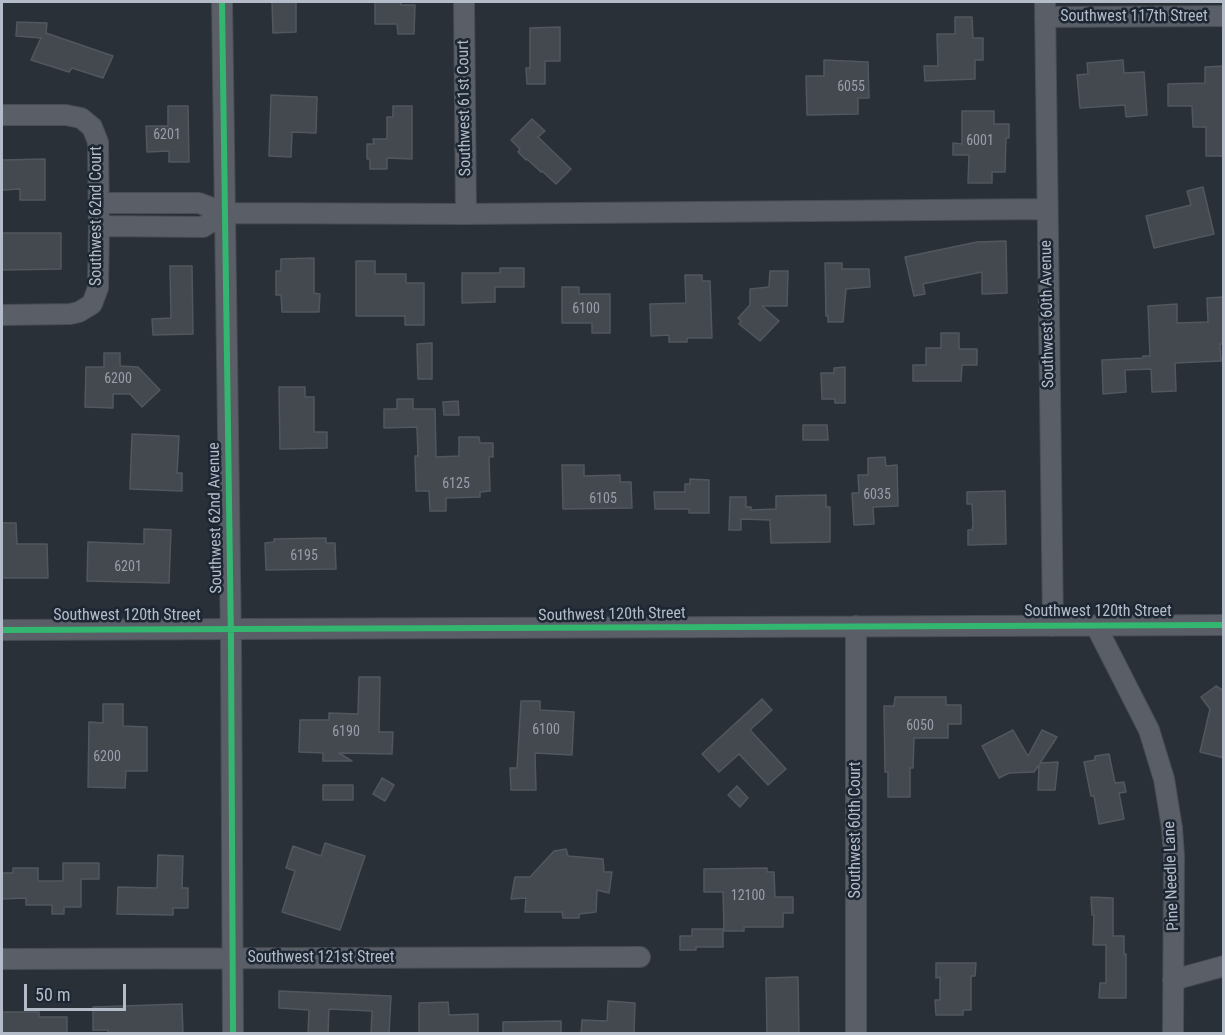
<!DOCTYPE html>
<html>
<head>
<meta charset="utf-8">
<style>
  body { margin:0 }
  #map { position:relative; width:1225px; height:1035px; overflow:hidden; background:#2a3038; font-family:"Roboto Condensed",sans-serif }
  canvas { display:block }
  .frame { position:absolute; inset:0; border:3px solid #b4bcc9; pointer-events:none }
  .scale { position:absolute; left:24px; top:984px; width:102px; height:27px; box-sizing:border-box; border:3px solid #b4bcc9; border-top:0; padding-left:8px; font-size:18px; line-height:21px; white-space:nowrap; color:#b4bcc9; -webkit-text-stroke:4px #1d2633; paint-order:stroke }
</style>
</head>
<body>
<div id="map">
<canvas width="1225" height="1035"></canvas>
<div class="frame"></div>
<div class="scale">50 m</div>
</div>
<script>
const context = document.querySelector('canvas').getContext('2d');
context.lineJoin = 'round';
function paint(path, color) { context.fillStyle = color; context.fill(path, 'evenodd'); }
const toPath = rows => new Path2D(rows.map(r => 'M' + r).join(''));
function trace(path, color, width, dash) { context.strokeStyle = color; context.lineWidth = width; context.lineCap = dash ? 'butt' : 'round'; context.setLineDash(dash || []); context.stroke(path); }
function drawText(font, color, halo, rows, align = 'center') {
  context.font = font + ' "Roboto Condensed",sans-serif'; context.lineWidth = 5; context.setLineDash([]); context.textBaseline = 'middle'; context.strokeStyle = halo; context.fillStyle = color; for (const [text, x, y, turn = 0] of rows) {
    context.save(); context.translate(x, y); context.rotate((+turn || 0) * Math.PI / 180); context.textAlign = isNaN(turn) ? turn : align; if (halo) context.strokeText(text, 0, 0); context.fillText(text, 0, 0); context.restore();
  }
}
const building = toPath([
  [272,2,296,2,296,32,273,33,272,2],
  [375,2,401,2,401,5,415,5,414,34,398,34,397,24,375,24,375,2],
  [955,17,972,17,973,38,983,38,983,60,975,60,975,79,925,81,924,66,938,66,937,34,955,34,955,17],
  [17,22,47,23,46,33,113,56,103,78,72,68,69,72,31,60,41,38,16,36,17,22],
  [560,27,560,61,545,61,545,84,527,84,526,68,530,68,530,28,560,27],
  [824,60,868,62,869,98,858,98,858,114,807,115,806,76,824,76,824,60],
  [1123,60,1124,73,1144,72,1147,115,1126,117,1125,105,1080,108,1077,75,1088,74,1087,63,1123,60],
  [1224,66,1224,156,1206,156,1206,127,1193,127,1192,106,1168,106,1168,84,1205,83,1205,67,1224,66],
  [271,95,317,97,316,133,292,132,291,157,269,156,271,95],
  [168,106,188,106,189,162,169,162,169,151,147,152,146,126,168,126,168,106],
  [393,106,412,106,412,159,387,158,387,169,370,169,370,159,367,159,367,144,374,144,373,139,387,139,387,117,393,117,393,106],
  [962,111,994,111,994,124,1009,124,1009,138,1006,138,1005,172,992,172,992,183,968,183,969,155,953,155,953,143,962,144,962,111],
  [532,119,545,131,538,137,571,169,556,184,542,171,541,172,527,159,526,160,518,152,520,149,511,140,532,119],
  [45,159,45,200,20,200,20,189,2,190,2,160,45,159],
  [1203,187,1214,234,1154,248,1146,216,1191,205,1187,191,1203,187],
  [2,233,61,233,61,269,2,270,2,233],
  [1006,241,1007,293,982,294,982,272,923,284,925,294,914,296,905,257,977,242,1006,241],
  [314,258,314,293,320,294,319,312,282,312,281,295,276,295,276,271,281,271,281,259,314,258],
  [356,261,375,261,375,274,406,274,406,283,424,283,424,325,405,325,405,316,356,316,356,261],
  [825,263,842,263,842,269,869,269,870,287,846,289,843,322,828,322,828,316,826,316,825,263],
  [170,266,192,266,193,334,153,335,152,319,171,318,170,266],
  [500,268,524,268,524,287,495,287,495,302,462,303,462,273,500,273,500,268],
  [770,271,788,271,787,306,762,306,779,321,760,341,739,324,741,321,738,318,750,305,750,289,769,287,770,271],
  [685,275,702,275,702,281,710,281,712,338,687,338,687,342,669,342,669,335,651,336,650,304,686,303,685,275],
  [562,287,579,287,579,294,610,294,610,333,592,333,592,323,562,323,562,287],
  [1224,297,1224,344,1220,344,1221,361,1175,363,1176,391,1152,392,1151,369,1125,370,1126,392,1103,394,1102,360,1143,358,1143,356,1150,356,1148,306,1177,304,1177,323,1208,322,1207,298,1224,297],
  [941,333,959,333,959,349,977,349,977,365,962,365,961,381,913,381,913,365,926,365,926,348,941,348,941,333],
  [432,343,432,379,418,379,417,344,432,343],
  [104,353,120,353,120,366,138,367,160,390,142,407,130,394,113,394,113,408,85,407,86,367,104,367,104,353],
  [845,367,845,403,835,403,835,399,822,399,821,373,834,373,834,368,845,367],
  [279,387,305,387,305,397,314,397,314,432,327,432,327,448,280,449,279,387],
  [397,399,413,399,413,409,435,409,436,457,459,456,459,437,479,437,480,443,493,443,493,457,489,457,490,491,480,492,480,497,446,498,446,511,430,511,429,491,416,491,415,456,418,456,417,427,384,428,384,409,397,409,397,399],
  [458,401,459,415,444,415,443,402,458,401],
  [803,425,827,425,828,440,803,440,803,425],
  [132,434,179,436,177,473,182,473,182,491,130,489,132,434],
  [885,457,886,466,897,465,898,506,873,507,874,524,854,525,852,493,859,493,858,475,868,475,868,458,885,457],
  [562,465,584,465,584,476,620,475,620,482,631,482,632,508,563,509,562,465],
  [690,479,709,480,709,513,689,513,689,509,655,509,654,492,685,492,685,484,690,484,690,479],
  [1005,491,1006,544,968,545,968,530,972,530,973,525,972,504,967,504,967,492,1005,491],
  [826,495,826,507,830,507,830,542,771,543,770,520,741,519,741,530,729,530,730,497,746,497,746,507,751,507,751,510,776,509,776,496,826,495],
  [2,523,16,523,17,544,47,544,48,578,2,578,2,523],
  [144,529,171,530,169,583,87,581,88,542,144,544,144,529],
  [326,538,326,543,335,543,336,569,266,570,265,543,274,542,274,539,326,538],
  [359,677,380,677,379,732,393,732,392,754,339,753,352,761,323,761,323,753,299,752,300,720,329,720,329,713,358,714,359,677],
  [1216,686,1224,691,1224,758,1200,752,1210,709,1201,697,1216,686],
  [895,697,946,697,946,705,961,705,961,724,948,724,948,738,914,738,913,768,910,768,910,797,888,797,888,772,885,772,884,706,894,706,895,697],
  [762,699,772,710,750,730,786,769,768,785,739,754,719,772,702,754,762,699],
  [521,701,540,701,540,710,574,712,572,755,535,753,536,790,511,790,510,768,517,768,521,701],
  [103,704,123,704,123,726,147,727,147,771,126,771,125,788,88,787,89,722,103,723,103,704],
  [1013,730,1028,756,1042,730,1057,737,1040,763,1058,762,1055,790,1038,790,1039,765,1034,772,1009,773,999,778,982,746,1013,730],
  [1109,754,1115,783,1124,782,1126,792,1119,793,1124,819,1099,824,1094,796,1091,796,1084,762,1095,760,1095,756,1109,754],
  [382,778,394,785,385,801,373,794,382,778],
  [323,785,353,785,353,800,323,800,323,785],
  [737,786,748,798,740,807,728,795,737,786],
  [325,843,365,856,340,930,282,912,295,871,286,868,293,846,321,856,325,843],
  [566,849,568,856,603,859,604,872,612,872,609,893,597,890,596,912,579,914,579,918,563,918,562,912,525,912,526,898,511,899,515,877,530,877,554,851,566,849],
  [158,855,183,856,182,888,188,888,188,908,173,908,173,915,117,914,118,887,157,888,158,855],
  [63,863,99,863,99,879,81,879,81,907,64,907,64,914,52,914,52,905,26,905,26,898,2,899,2,873,13,873,13,868,38,868,38,881,63,881,63,863],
  [767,868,767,872,774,872,775,897,793,897,793,913,783,913,783,927,744,927,744,931,724,931,723,892,704,892,704,869,767,868],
  [1091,897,1113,898,1113,936,1124,936,1124,954,1126,954,1126,998,1099,998,1100,983,1106,983,1106,945,1093,945,1094,915,1092,915,1091,897],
  [692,929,723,929,723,947,696,947,696,950,680,950,680,936,692,936,692,929],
  [936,963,976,963,975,976,971,976,971,1010,963,1010,963,1015,936,1015,935,1000,940,1000,940,977,936,978,936,963],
  [798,977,799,1034,767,1034,766,978,798,977],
  [279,991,391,996,389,1034,371,1034,372,1011,329,1009,328,1034,308,1034,309,1010,279,1008,279,991],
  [608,1001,635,1003,634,1034,581,1034,582,1020,607,1021,608,1001],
  [448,1002,449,1015,478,1014,478,1034,419,1034,419,1003,448,1002],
  [182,1004,183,1034,108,1034,108,1030,93,1030,93,1007,182,1004],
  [2,1012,39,1012,39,1017,67,1017,67,1034,2,1034,2,1012],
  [561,1021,561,1034,503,1034,503,1022,561,1021]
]);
const minor = toPath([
  [222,2,231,643,233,1034],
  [464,2,466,214],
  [1045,2,1053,626],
  [1045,17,1224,16],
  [2,115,66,115,81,118,92,127,98,142,99,226,98,288,92,304,79,312,70,314,2,315],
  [99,203,199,203,225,213,466,214,1046,209],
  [99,226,203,227,225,213],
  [856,626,856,1034],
  [1096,626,1149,730,1164,779,1172,828,1174,856,1173,1034],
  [2,630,1224,625],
  [2,959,640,957],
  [1173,980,1224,966]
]);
const cycleway = toPath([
  [222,2,231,643,233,1034],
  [2,630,1224,625]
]);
const numberNames = [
  ["6055",851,87],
  ["6201",167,135],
  ["6001",980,141],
  ["6100",586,309],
  ["6200",118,379],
  ["6125",456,484],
  ["6035",877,495],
  ["6105",603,499],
  ["6195",304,556],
  ["6201",128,567],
  ["6050",920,726],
  ["6100",546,730],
  ["6190",346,732],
  ["6200",107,757],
  ["12100",748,896]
];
const streetNames = [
  ["Southwest 117th Street",1134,17],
  ["Southwest 61st Court",465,108,-91],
  ["Southwest 62nd Court",97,216,-90],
  ["Southwest 60th Avenue",1048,314,-91],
  ["Southwest 62nd Avenue",216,518,-91],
  ["Southwest 120th Street",1098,612],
  ["Southwest 120th Street",612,615,-1],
  ["Southwest 120th Street",127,616],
  ["Southwest 60th Court",856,830,-90],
  ["Pine Needle Lane",1172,876,-92],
  ["Southwest 121st Street",321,958]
];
paint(building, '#444950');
trace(building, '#52575f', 1.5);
trace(minor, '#484c53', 22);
trace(minor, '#5a5e66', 20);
trace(cycleway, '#33b770', 6);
drawText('14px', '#989fab', null, numberNames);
drawText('16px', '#b4bcc9', '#1d2633', streetNames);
</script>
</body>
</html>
